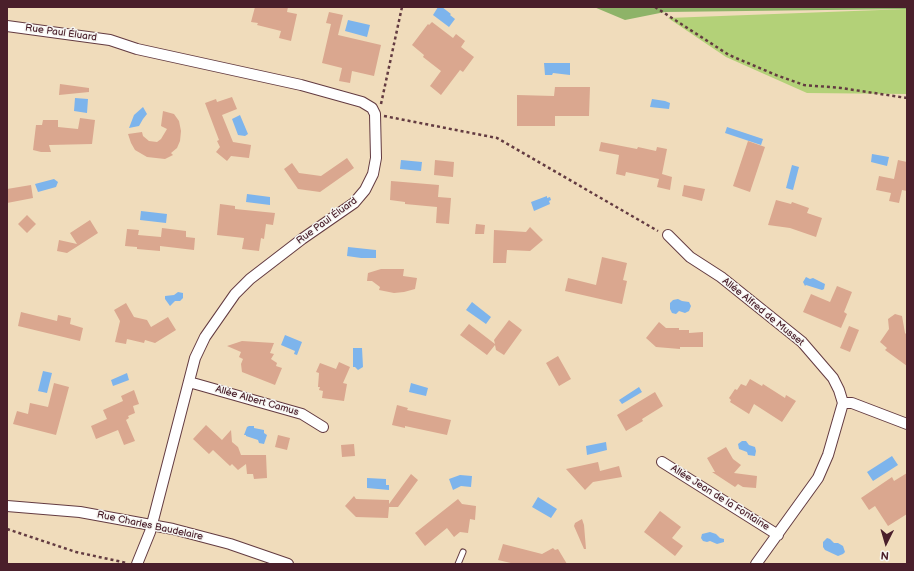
<!DOCTYPE html>
<html>
<head>
<meta charset="utf-8">
<style>
  body { margin:0 }
  #map { position:relative; width:914px; height:571px; overflow:hidden; background:#f0dcbb; font-family:"Balsamiq Sans",sans-serif }
  canvas { display:block }
  .frame { position:absolute; inset:0; border:8px solid #4a1f2b; pointer-events:none }
  .north { position:absolute; left:866px; top:523px; width:40px; height:40px; -webkit-text-stroke:3px #f6f6f2; paint-order:stroke; rotate:185deg; font-size:11px; font-weight:700; line-height:16px; text-align:center; color:#4a1f2b }
  .north::after { content:''; display:block; margin:auto; width:14px; height:18px; background:#4a1f2b; clip-path:polygon(50% 0,100% 100%,50% 72%,0 100%) }
</style>
</head>
<body>
<div id="map">
<canvas width="914" height="571"></canvas>
<div class="frame"></div>
<div class="north">N</div>
</div>
<script>
const context = document.querySelector('canvas').getContext('2d');
context.lineJoin = 'round';
function paint(path, color) { context.fillStyle = color; context.fill(path, 'evenodd'); }
const toPath = rows => new Path2D(rows.map(r => 'M' + r).join(''));
function trace(path, color, width, dash) { context.strokeStyle = color; context.lineWidth = width; context.lineCap = dash ? 'butt' : 'round'; context.setLineDash(dash || []); context.stroke(path); }
function drawText(font, color, halo, rows, align = 'center') {
  context.font = font + ' "Balsamiq Sans",sans-serif'; context.lineWidth = 3; context.setLineDash([]); context.textBaseline = 'middle'; context.strokeStyle = halo; context.fillStyle = color; for (const [text, x, y, turn = 0] of rows) {
    context.save(); context.translate(x, y); context.rotate((+turn || 0) * Math.PI / 180); context.textAlign = isNaN(turn) ? turn : align; if (halo) context.strokeText(text, 0, 0); context.fillText(text, 0, 0); context.restore();
  }
}
const green = toPath([
  [907,9,907,94,807,93,726,57,668,18]
]);
const forest = toPath([
  [594,7,907,7,907,9,665,12,625,20]
]);
const water = toPath([
  [438,7,442,7,451,14,450,15,455,19,449,27,433,15],
  [348,20,370,25,367,37,345,31],
  [544,63,570,63,570,75,553,73,552,75,545,75],
  [75,98,88,99,87,113,74,111],
  [652,99,665,101,670,103,669,109,650,107],
  [143,107,147,114,143,119,139,126,129,128,134,115],
  [240,115,248,134,245,136,238,135,232,119],
  [727,127,763,139,761,145,725,133],
  [872,154,889,157,887,166,871,162],
  [401,160,422,162,421,171,400,169],
  [792,165,799,167,793,190,786,188],
  [54,179,58,182,56,187,38,192,35,184],
  [247,194,270,197,270,205,246,202],
  [547,196,547,198,550,197,551,200,549,201,550,204,534,211,531,202],
  [141,211,167,214,166,223,140,220],
  [348,247,376,250,376,258,361,258,347,256],
  [806,277,810,279,813,278,825,284,824,289,822,290,806,285,805,286,803,282],
  [178,292,183,293,183,298,180,301,175,301,170,306,165,299,165,296,174,295],
  [678,299,682,301,689,302,691,306,689,311,685,313,679,311,676,314,672,313,670,309,670,303,673,300],
  [472,302,491,317,486,324,466,310],
  [285,335,302,342,297,355,294,354,295,351,281,345],
  [353,348,362,348,363,367,358,370,355,367,353,367],
  [43,371,52,373,47,393,38,391],
  [127,373,129,380,113,386,111,380],
  [411,383,428,388,426,396,409,392],
  [639,387,642,392,622,404,619,400],
  [249,426,254,426,254,428,264,430,264,433,267,435,264,444,259,443,258,440,246,436,246,435,244,435,247,427],
  [742,441,746,441,749,445,755,447,756,451,755,456,748,455,747,452,739,449,738,444],
  [606,442,607,450,587,455,586,446],
  [892,456,898,465,873,481,867,472],
  [460,475,472,476,471,487,461,486,453,490,449,479],
  [367,478,386,479,386,485,389,485,389,490,367,488],
  [538,497,557,509,551,518,532,507],
  [710,532,716,534,720,538,724,539,724,542,717,544,710,541,707,542,703,541,701,538,702,534],
  [827,538,830,539,834,543,838,543,843,546,845,552,843,554,838,556,825,550,823,547,823,542]
]);
const building = toPath([
  [255,7,288,7,287,12,297,14,291,41,279,38,281,31,257,25,258,23,251,22],
  [329,12,343,15,338,35,381,45,374,76,352,71,350,83,339,81,342,68,322,63,331,24,326,23],
  [432,22,453,38,456,34,465,41,461,47,474,57,463,72,460,70,441,95,430,86,441,71,423,57,424,55,412,45,428,24,429,25],
  [60,84,89,88,89,92,59,95],
  [555,87,590,87,589,116,555,116,555,126,517,126,517,95,554,96],
  [232,97,237,109,222,115,233,142,251,145,249,158,231,156,227,161,216,152,220,147,217,141,219,140,205,103,216,99,217,102],
  [163,111,174,114,179,121,181,131,180,141,177,148,171,153,173,155,165,159,147,157,135,150,131,143,128,134,142,132,143,136,149,141,157,142,161,139,167,129,161,126],
  [80,118,95,120,92,144,49,145,51,152,41,152,33,150,36,125,42,125,43,120,58,120,58,127,78,129],
  [748,141,765,147,750,192,733,186],
  [601,142,637,149,638,147,656,151,657,147,667,149,662,174,672,177,670,190,657,187,659,179,626,172,625,176,616,174,619,155,599,151],
  [347,158,354,168,320,192,298,189,284,169,292,163,299,173,321,176],
  [435,160,454,162,453,177,434,175],
  [898,160,907,162,907,191,902,190,899,203,889,201,891,193,876,190,879,176,894,179],
  [391,181,439,185,438,197,451,198,449,224,436,223,437,207,405,204,405,202,390,200],
  [31,185,33,198,7,203,7,189],
  [684,185,705,189,702,201,682,196],
  [776,200,791,204,792,202,809,208,807,213,822,218,816,237,790,228,768,225],
  [220,204,235,206,235,209,275,213,273,225,266,224,264,239,261,238,259,251,242,249,244,238,217,235],
  [27,215,36,224,27,233,18,224],
  [90,220,98,233,67,253,57,251,59,240,77,244,70,233],
  [476,224,485,225,484,234,475,234],
  [530,227,543,240,530,251,507,250,506,263,493,263,494,230,526,232],
  [162,228,186,231,186,237,195,238,194,250,160,246,160,251,137,249,137,247,125,246,127,229,139,230,138,235,161,237],
  [602,257,627,263,623,280,627,281,622,304,565,291,568,278,596,285],
  [381,269,404,269,403,276,417,278,415,289,404,292,394,293,379,290,380,287,372,281,367,281,368,273],
  [837,286,852,292,844,312,847,314,841,328,803,312,811,294,830,302],
  [126,303,134,317,147,320,151,327,168,317,176,330,155,343,145,340,144,343,127,339,126,344,115,342,120,321,114,310],
  [21,312,57,321,58,315,71,318,70,324,83,328,80,341,18,326],
  [895,314,902,316,905,333,907,335,907,366,885,350,887,348,880,342,889,329,888,319],
  [509,320,522,330,504,355,496,350,495,345,487,355,460,335,469,324,495,344,494,340],
  [659,322,666,328,679,328,679,330,689,330,689,333,703,332,703,347,680,347,680,349,656,347,646,338],
  [849,326,859,330,850,352,840,348],
  [242,341,274,343,270,353,274,354,271,359,277,363,276,366,282,368,275,385,242,372,241,364,243,359,239,357,241,352,227,346],
  [558,356,571,379,559,386,546,363],
  [339,362,350,367,343,383,347,384,344,401,322,398,323,391,319,390,320,387,318,387,319,373,316,372,320,363,336,369],
  [750,379,762,386,763,384,785,398,786,395,796,401,782,422,754,404,749,414,730,402,731,400,729,398,735,389,737,390,741,384,746,386],
  [54,383,69,387,56,435,13,424,17,411,28,414,30,403,48,407],
  [134,390,139,404,133,406,135,413,128,416,129,418,126,420,135,441,124,445,118,430,96,439,91,426,107,419,103,410,123,401,121,396],
  [655,392,663,406,642,419,643,421,626,431,617,415],
  [397,405,408,408,407,410,451,420,447,435,405,426,405,428,392,425],
  [206,425,222,440,231,430,232,442,238,447,241,455,266,455,267,478,254,479,253,474,247,474,246,464,238,470,232,464,230,466,213,450,209,454,193,439],
  [278,435,290,438,287,450,275,447],
  [354,444,355,456,342,457,341,445],
  [726,447,733,459,741,465,734,473,757,476,756,488,743,487,738,484,735,487,712,472,715,472,707,458],
  [598,462,600,471,619,466,622,477,593,482,585,490,566,469],
  [907,473,907,514,888,526,875,506,869,510,861,498,892,477,894,481],
  [411,474,418,480,398,507,389,507,388,518,356,517,345,506,354,496,356,499,389,500,389,504],
  [458,499,462,504,476,506,475,520,470,519,468,533,460,532,454,537,447,528,425,546,415,533],
  [660,511,681,527,672,538,683,546,675,556,644,532],
  [582,519,584,525,586,549,584,549,574,526,575,523],
  [503,544,542,554,553,548,555,550,558,549,567,564,515,564,498,560]
]);
const path = toPath([
  [655,7,729,55,776,75,804,85,841,88,907,98],
  [381,104,402,7],
  [384,116,497,138,658,231],
  [7,529,76,552,127,563]
]);
const service = toPath([
  [458,564,463,552]
]);
const minor = toPath([
  [7,26,110,40,137,49,301,85,362,102,372,108,375,114,376,158,373,174,365,190,354,203,302,239,250,279,235,294,205,337,195,358,150,532,137,564],
  [668,235,690,257,721,277,802,342,833,378,839,390,843,403],
  [189,382,302,414,323,427],
  [662,462,778,535],
  [7,506,80,512,173,529,230,544,288,564],
  [756,564,818,478,828,455,843,403,852,403,907,424]
]);
const streetNames = [
  ["Rue Paul Éluard",61,33,8],
  ["Rue Paul Éluard",327,221,-36],
  ["Allée Alfred de Musset",763,312,39],
  ["Allée Albert Camus",257,401,16],
  ["Allée Jean de la Fontaine",720,498,32],
  ["Rue Charles Baudelaire",150,526,12]
];
paint(green, '#b3d178');
paint(forest, '#8eb368');
paint(water, '#7db4ec');
paint(building, '#daa78f');
trace(service, '#633b41', 7);
trace(minor, '#633b41', 12);
trace(path, '#633b41', 2.5, [3, 3]);
trace(service, '#fff', 5);
trace(minor, '#fff', 10);
drawText('10px', '#4a1f2b', '#f6f6f2', streetNames);
</script>
</body>
</html>
